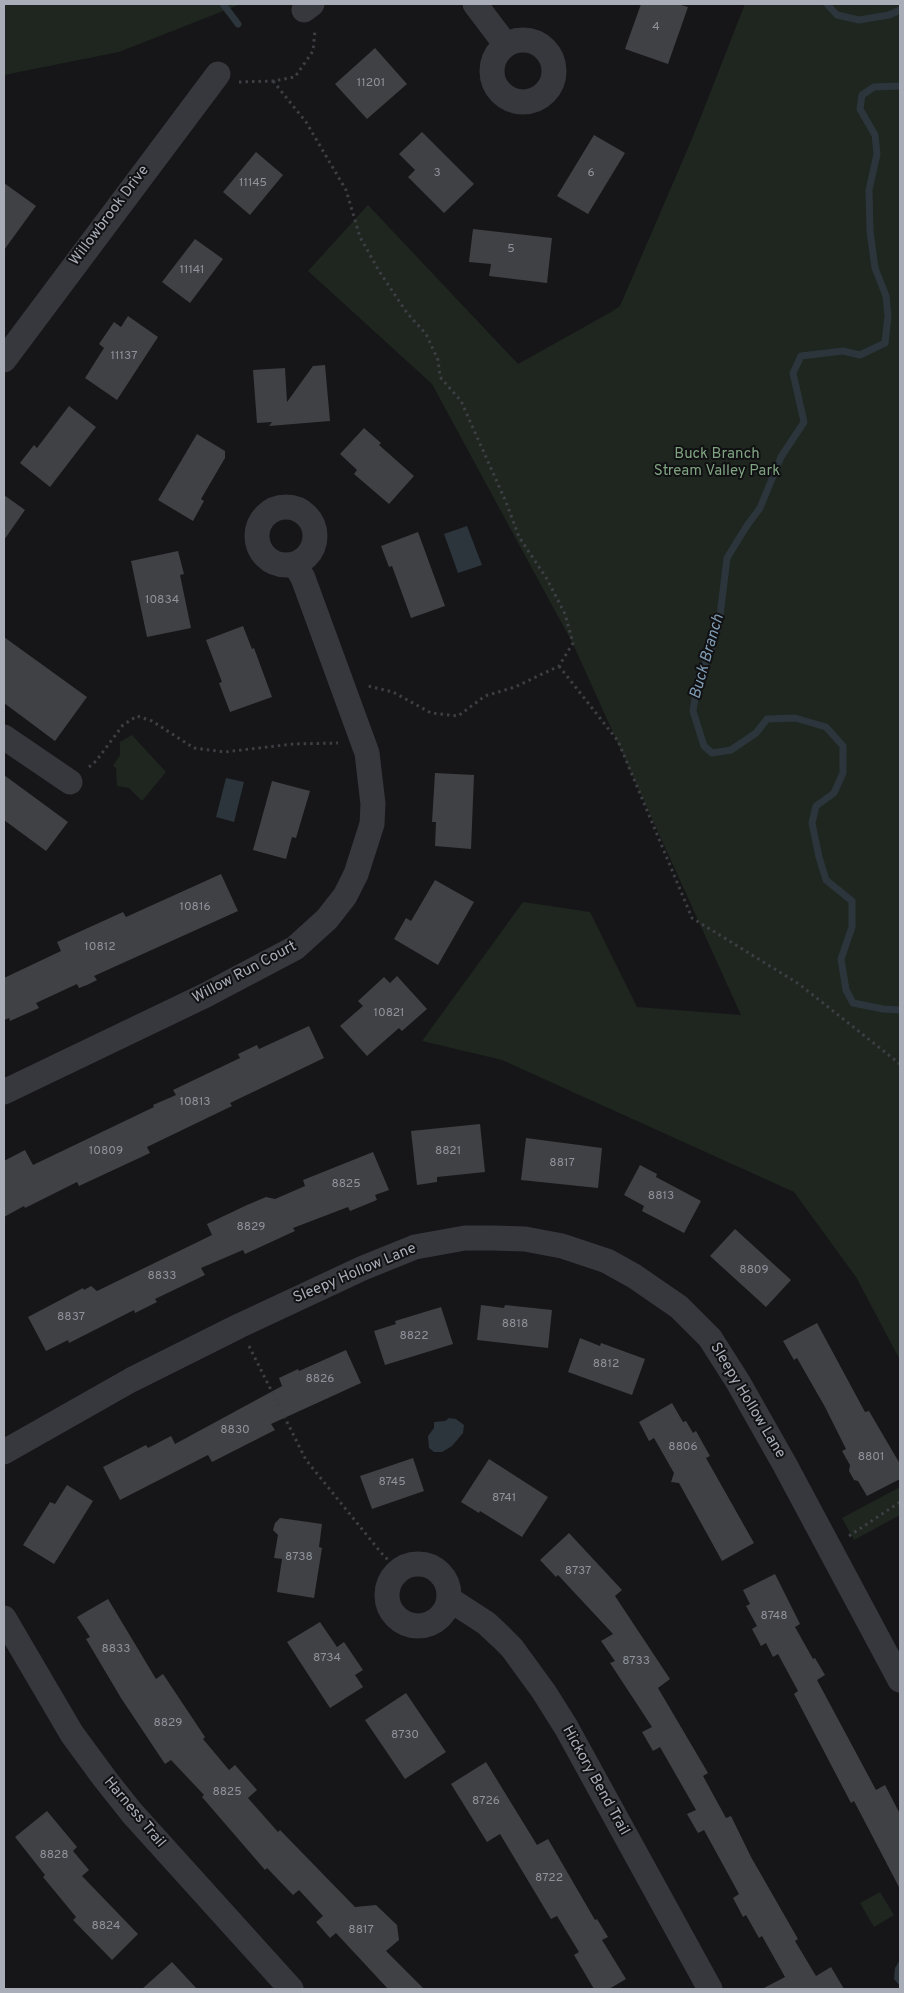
<!DOCTYPE html>
<html>
<head>
<meta charset="utf-8">
<style>
  body { margin:0 }
  #map { position:relative; width:904px; height:1993px; overflow:hidden; background:#161618; font-family:Overpass,sans-serif }
  canvas { display:block }
  .frame { position:absolute; inset:0; border:5px solid #a8adb8; pointer-events:none }
</style>
</head>
<body>
<div id="map">
<canvas width="904" height="1993"></canvas>
<div class="frame"></div>
</div>
<script>
const context = document.querySelector('canvas').getContext('2d');
context.lineJoin = 'round';
function paint(path, color) { context.fillStyle = color; context.fill(path, 'evenodd'); }
const toPath = rows => new Path2D(rows.map(r => 'M' + r).join(''));
function trace(path, color, width, dash) { context.strokeStyle = color; context.lineWidth = width; context.lineCap = dash ? 'butt' : 'round'; context.setLineDash(dash || []); context.stroke(path); }
function drawText(font, color, halo, rows, align = 'center') {
  context.font = font + ' Overpass,sans-serif'; context.lineWidth = 4; context.setLineDash([]); context.textBaseline = 'middle'; context.strokeStyle = halo; context.fillStyle = color; for (const [text, x, y, turn = 0] of rows) {
    context.save(); context.translate(x, y); context.rotate((+turn || 0) * Math.PI / 180); context.textAlign = isNaN(turn) ? turn : align; if (halo) context.strokeText(text, 0, 0); context.fillText(text, 0, 0); context.restore();
  }
}
const green = toPath([
  [4,4,241,4,119,52,4,75],
  [745,4,900,4,900,1360,856,1277,794,1192,502,1060,422,1041,523,902,590,912,637,1007,741,1015,573,644,432,384,308,271,368,205,518,364,611,312,620,306,692,139],
  [132,735,166,772,142,801,129,788,117,786,116,768,113,766,120,755,120,742],
  [900,1487,900,1515,854,1540,842,1518],
  [880,1892,894,1915,874,1927,860,1903]
]);
const water = toPath([
  [467,526,482,565,458,573,444,534],
  [226,778,244,782,234,822,216,817],
  [449,1418,456,1419,464,1425,463,1433,452,1446,442,1452,434,1452,429,1448,428,1436,434,1428,434,1422,445,1421],
  [900,1960,900,1986,894,1979,895,1968]
]);
const stream = toPath([
  [223,4,238,24],
  [827,4,837,15,859,20,889,15,900,10],
  [900,86,874,87,862,95,860,109,875,135,877,154,869,190,870,231,875,268,886,296,888,316,885,343,860,355,843,351,801,356,793,373,804,422,781,457,760,508,746,527,727,558,719,624,711,650,698,679,693,711,704,746,712,753,731,750,756,733,767,719,795,718,826,727,843,746,843,773,834,793,816,806,812,823,819,857,826,880,852,901,852,927,841,959,846,990,853,1003,883,1009,900,1010]
]);
const building = toPath([
  [641,4,677,4,688,7,668,64,625,49],
  [375,48,407,84,367,119,335,84],
  [422,132,474,184,444,213,408,177,415,170,399,154],
  [594,135,625,153,588,214,557,196],
  [256,152,283,175,250,215,223,192],
  [4,183,36,206,4,250],
  [473,229,552,238,547,283,489,276,491,264,469,262],
  [195,239,223,259,190,303,162,282],
  [128,316,158,337,117,400,85,378,104,348,99,344,114,322,121,327],
  [325,365,330,421,269,426,272,422,257,423,253,370,285,368,287,402,313,366],
  [69,406,96,427,50,487,20,463,34,445,37,448],
  [364,428,381,443,379,445,414,476,389,504,354,474,357,470,340,454],
  [197,434,225,451,225,458,201,499,204,501,193,521,158,500],
  [4,495,25,510,4,540],
  [418,532,445,606,411,618,392,566,389,567,381,546],
  [178,551,184,574,180,575,191,628,147,637,131,561],
  [243,626,252,649,254,648,272,697,230,712,219,683,222,682,206,640],
  [4,637,87,697,55,741,4,703],
  [435,773,474,775,471,849,435,846,436,822,432,822],
  [4,775,68,822,46,851,4,820],
  [272,781,310,791,296,838,292,837,286,859,253,850],
  [221,874,238,911,94,976,97,980,87,985,79,988,77,984,36,1003,39,1008,10,1021,9,1018,4,1020,4,978,61,951,57,942,123,912,126,917],
  [435,880,474,902,438,965,394,939,406,918,411,921],
  [397,976,427,1009,402,1031,399,1028,367,1056,340,1026,363,1006,358,1001,384,977,390,983],
  [309,1026,324,1058,230,1103,232,1106,147,1147,150,1153,79,1186,77,1182,25,1208,24,1206,4,1217,4,1161,25,1150,33,1165,154,1107,153,1105,176,1095,173,1090,240,1058,238,1054,257,1045,259,1049],
  [480,1124,485,1172,437,1177,437,1182,417,1185,411,1131],
  [526,1138,602,1148,598,1188,521,1180],
  [373,1152,389,1190,375,1195,377,1200,350,1211,348,1207,293,1228,295,1231,245,1254,243,1250,201,1268,205,1275,155,1299,157,1302,135,1313,134,1310,69,1343,68,1340,46,1351,28,1317,83,1288,84,1290,91,1286,97,1291,212,1235,207,1224,247,1205,266,1197,275,1199,305,1186,303,1180],
  [640,1165,657,1174,656,1177,701,1201,684,1233,642,1211,644,1206,624,1195],
  [735,1229,791,1280,766,1307,710,1256],
  [481,1305,504,1308,505,1305,552,1310,548,1348,477,1340],
  [441,1307,453,1344,385,1365,374,1331,396,1324,395,1321],
  [817,1323,865,1412,869,1411,900,1464,900,1479,867,1496,858,1481,854,1480,849,1471,850,1465,842,1451,846,1449,825,1407,797,1358,794,1360,783,1341],
  [580,1338,600,1346,601,1343,645,1359,632,1395,568,1372],
  [346,1350,361,1383,271,1424,275,1430,212,1462,208,1455,120,1500,103,1467,146,1445,148,1448,171,1436,175,1444,282,1386,279,1378,298,1369,299,1371],
  [672,1403,683,1422,686,1421,693,1433,696,1431,710,1456,706,1458,754,1543,722,1561,679,1483,671,1482,674,1473,654,1438,649,1441,639,1422],
  [413,1458,424,1491,372,1509,360,1476],
  [489,1459,548,1497,522,1537,480,1511,479,1513,461,1502],
  [67,1485,93,1501,54,1564,23,1545,50,1502,55,1504],
  [280,1518,322,1524,319,1547,322,1548,314,1598,277,1592,282,1559,274,1558,278,1535,273,1530,275,1523],
  [569,1533,622,1590,615,1596,670,1679,658,1688,708,1773,703,1776,726,1818,731,1816,751,1857,798,1939,795,1941,816,1976,831,1967,844,1989,762,1989,785,1977,762,1936,759,1938,746,1915,743,1917,733,1898,739,1894,704,1830,698,1833,687,1814,696,1810,660,1747,653,1751,642,1732,652,1727,610,1663,615,1661,601,1641,613,1634,558,1575,556,1577,540,1560],
  [775,1574,800,1624,795,1627,813,1659,815,1658,825,1675,817,1680,876,1790,885,1785,900,1814,900,1889,854,1801,851,1803,794,1694,798,1691,778,1654,773,1657,766,1643,761,1646,752,1629,757,1626,746,1606,750,1604,743,1590],
  [108,1599,156,1679,163,1674,205,1737,203,1739,229,1770,235,1765,257,1790,248,1798,278,1832,280,1830,355,1907,376,1905,397,1925,399,1940,386,1951,424,1989,388,1989,336,1933,330,1938,316,1922,323,1916,299,1890,293,1895,267,1868,265,1870,202,1797,204,1795,171,1760,165,1764,121,1698,86,1639,90,1637,77,1617],
  [320,1622,337,1647,344,1642,363,1670,355,1675,363,1687,330,1708,287,1642],
  [406,1693,446,1752,405,1779,365,1720],
  [486,1762,537,1845,548,1839,595,1920,597,1919,608,1937,602,1940,626,1979,609,1989,594,1989,574,1955,579,1952,557,1916,551,1919,500,1834,487,1842,451,1784],
  [47,1811,77,1847,73,1851,89,1870,82,1876,138,1934,112,1960,73,1920,76,1917,43,1877,45,1875,15,1837],
  [172,1962,197,1989,142,1989]
]);
const path = toPath([
  [273,81,306,122,346,190,360,237,379,271,407,313,426,334,438,360,440,377,461,401,506,502,519,537,547,579,565,614,573,643,559,666,515,687,485,696,458,716,431,713,393,692,368,686],
  [239,82,273,81,295,77,313,51,315,30],
  [559,666,618,741,692,918,799,984,900,1064],
  [89,767,96,761,123,725,137,716,152,721,194,748,225,752,294,744,338,743],
  [249,1346,306,1460,383,1555,399,1570],
  [849,1536,900,1502]
]);
const street = toPath([
  [475,4,506,45],
  [304,10,312,4],
  '492 71a31 31 0 1 1 62 0a31 31 0 1 1-62 0Z',
  [4,360,218,74],
  '257 536a29 29 0 1 1 58 0a29 29 0 1 1-58 0Z',
  [4,737,70,782],
  [4,1092,206,995,295,948,327,919,345,896,356,874,372,824,373,804,367,753,303,578,295,564],
  [4,1452,131,1380,239,1326,363,1268,415,1247,465,1238,493,1238,525,1239,562,1246,607,1261,634,1276,679,1307,710,1338,738,1382,785,1465,900,1680],
  '387 1595a31 31 0 1 1 62 0a31 31 0 1 1-62 0Z',
  [449,1599,486,1623,501,1637,512,1648,544,1692,566,1727,710,1989],
  [4,1618,72,1734,105,1779,132,1813,291,1989]
]);
const numberNames = [
  ["4",656,28],
  ["11201",371,84],
  ["3",437,174],
  ["6",591,174],
  ["11145",253,184],
  ["5",511,250],
  ["11141",192,271],
  ["11137",124,357],
  ["10834",162,601],
  ["10816",195,908],
  ["10812",100,948],
  ["10821",389,1014],
  ["10813",195,1103],
  ["10809",106,1152],
  ["8821",448,1152],
  ["8817",562,1164],
  ["8825",346,1185],
  ["8813",661,1197],
  ["8829",251,1228],
  ["8809",754,1271],
  ["8833",162,1277],
  ["8837",71,1318],
  ["8818",515,1325],
  ["8822",414,1337],
  ["8812",606,1365],
  ["8826",320,1380],
  ["8830",235,1431],
  ["8806",683,1448],
  ["8801",871,1458],
  ["8745",392,1483],
  ["8741",504,1499],
  ["8738",299,1558],
  ["8737",578,1572],
  ["8748",774,1617],
  ["8833",116,1650],
  ["8734",327,1659],
  ["8733",636,1662],
  ["8829",168,1724],
  ["8730",405,1736],
  ["8825",227,1793],
  ["8726",486,1802],
  ["8828",54,1856],
  ["8722",549,1879],
  ["8824",106,1927],
  ["8817",361,1931]
];
const streetNames = [
  ["Willowbrook Drive",110,216,-53],
  ["Willow Run Court",245,973,-28],
  ["Sleepy Hollow Lane",355,1274,-23],
  ["Sleepy Hollow Lane",747,1401,59],
  ["Hickory Bend Trail",595,1781,61],
  ["Harness Trail",134,1813,50]
];
const parkNames = [
  ["Buck Branch",717,455],
  ["Stream Valley Park",717,472]
];
const waterNames = [
  ["Buck Branch",708,657,-74]
];
paint(green, '#1e261f');
paint(water, '#2c353c');
trace(stream, '#2c353c', 7);
paint(building, '#404145');
trace(path, '#3d3f44', 3, [2.5, 4]);
trace(street, '#37383d', 25);
drawText('12px', '#8e929b', null, numberNames);
drawText('15px', '#a8adb8', '#111113', streetNames);
drawText('15px', '#7fa381', '#111113', parkNames);
drawText('italic 16px', '#7f9bb3', '#111113', waterNames);
</script>
</body>
</html>
